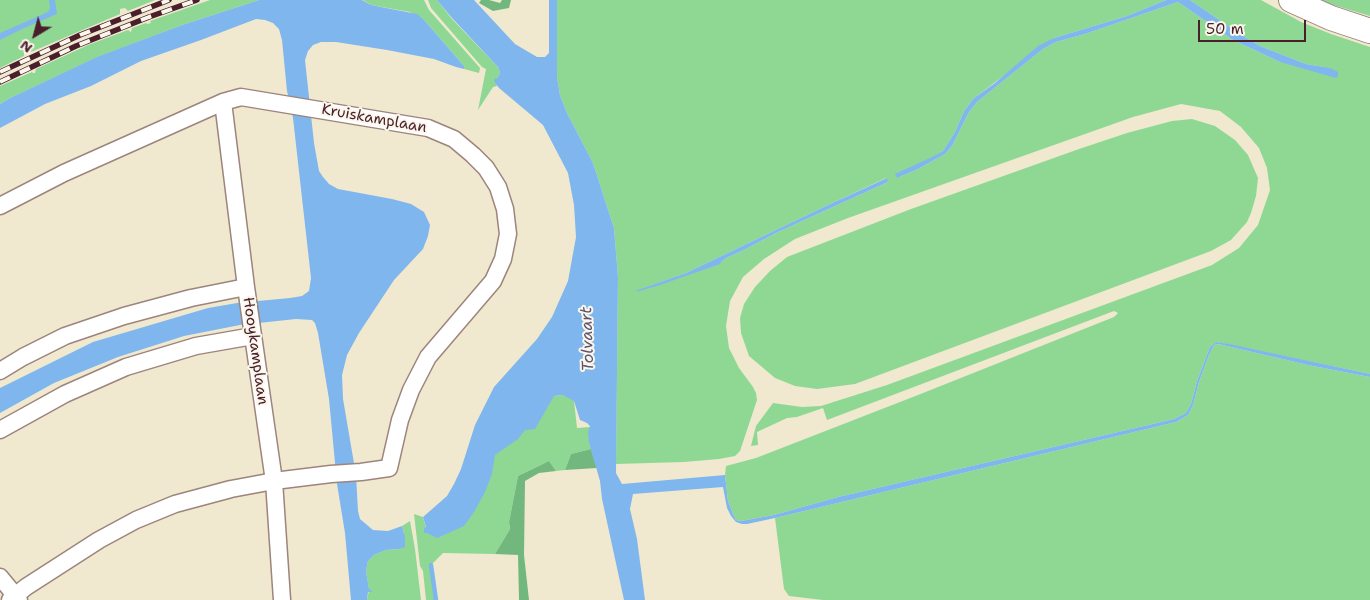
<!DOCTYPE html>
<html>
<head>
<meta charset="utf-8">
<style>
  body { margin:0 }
  #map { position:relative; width:1370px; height:600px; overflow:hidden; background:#f0e9cf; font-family:"Shantell Sans",sans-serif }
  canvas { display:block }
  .north { position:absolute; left:10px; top:10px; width:50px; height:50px; -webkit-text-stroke:4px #fbf7ec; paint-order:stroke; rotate:217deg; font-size:14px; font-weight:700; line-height:20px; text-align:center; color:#4a1f2b }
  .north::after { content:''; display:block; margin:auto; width:18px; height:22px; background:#4a1f2b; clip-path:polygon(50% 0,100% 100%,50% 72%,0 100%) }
  .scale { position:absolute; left:1198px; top:20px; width:108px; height:22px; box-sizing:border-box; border:2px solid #4a1f2b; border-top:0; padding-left:6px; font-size:15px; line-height:18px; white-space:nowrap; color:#4a1f2b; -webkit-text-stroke:4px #fbf7ec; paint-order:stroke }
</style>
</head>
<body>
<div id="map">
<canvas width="1370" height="600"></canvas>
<div class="north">N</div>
<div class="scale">50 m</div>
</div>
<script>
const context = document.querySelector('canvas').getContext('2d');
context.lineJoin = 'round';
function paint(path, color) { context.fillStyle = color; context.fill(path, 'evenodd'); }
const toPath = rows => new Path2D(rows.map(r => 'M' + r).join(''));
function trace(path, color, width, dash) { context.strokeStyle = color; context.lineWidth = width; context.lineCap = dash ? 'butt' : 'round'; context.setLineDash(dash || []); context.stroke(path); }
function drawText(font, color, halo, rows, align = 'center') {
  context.font = font + ' "Shantell Sans",sans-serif'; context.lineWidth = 4; context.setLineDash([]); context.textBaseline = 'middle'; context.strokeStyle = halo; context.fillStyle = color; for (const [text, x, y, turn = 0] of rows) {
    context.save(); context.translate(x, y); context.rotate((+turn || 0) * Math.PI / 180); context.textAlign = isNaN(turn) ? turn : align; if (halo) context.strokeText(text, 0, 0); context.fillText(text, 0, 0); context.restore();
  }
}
const green = toPath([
  [0,0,155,0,128,11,125,8,120,9,120,14,31,52,29,50,26,50,24,53,24,56,0,68],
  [210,0,259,0,182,25,98,57,10,98,0,104,0,86,32,72,33,73,35,73,36,69,88,45,128,30,131,32,132,28,146,23,147,24,151,23,150,21],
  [363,0,424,0,429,10,480,68,479,73,464,69,464,66,425,21,410,12,371,5],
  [428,0,437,0,452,19,498,67,500,73,496,82,497,86,493,87,478,110,486,69,482,67,431,8],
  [557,0,1166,0,1127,16,1054,38,974,98,964,111,955,132,943,151,897,178,918,169,945,154,952,146,969,112,977,102,1043,49,1056,42,1085,34,1178,2,1233,40,1280,62,1330,68,1306,64,1260,46,1243,36,1190,0,1261,0,1301,22,1331,34,1370,47,1370,374,1216,342,1210,347,1197,381,1191,404,1186,413,1174,419,838,497,774,515,741,521,736,520,733,514,728,501,725,475,726,466,756,458,918,395,1114,317,1118,313,1114,311,827,420,823,408,797,417,787,418,757,432,758,445,751,446,756,426,773,403,802,407,821,406,887,385,1212,265,1239,248,1258,225,1270,190,1267,168,1259,148,1241,127,1220,111,1181,104,1133,117,848,218,795,239,764,259,743,277,730,301,726,326,729,348,739,368,753,387,756,393,757,400,740,451,735,456,719,459,684,462,616,464,618,277,614,228,593,163,567,113,560,95,557,77],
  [886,178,888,182,778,232,742,251,726,258,721,262,636,291,686,273,828,205],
  [1321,0,1370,0,1370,16,1330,4],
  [1192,119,1215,126,1235,140,1248,155,1258,178,1256,196,1251,213,1247,222,1231,240,1211,251,855,384,817,389,795,386,775,378,749,356,741,333,740,318,744,304,755,287,770,271,787,257,911,209,1079,149,1127,133,1172,121],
  [1218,344,1308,365,1370,377,1370,600,823,600,789,596,784,589,775,518,1176,422,1188,415,1193,405,1199,382,1209,355,1214,345],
  [563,395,569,396,574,401,577,428,590,427,589,443,591,449,571,454,565,470,556,471,549,461,518,476,509,522,510,529,495,554,443,553,431,565,436,600,426,600,423,571,420,566,414,514,423,517,426,528,424,533,504,431,554,396],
  [410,521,415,549,421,600,367,600,369,590,366,571,368,561,374,555,386,550,399,549,404,533,402,526]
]);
const forest = toPath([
  [481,0,489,0,500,3,502,0,511,0,509,8,493,11,479,3],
  [591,449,597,468,565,470,571,454],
  [549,461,556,471,539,473,525,481,524,555,529,600,519,600,518,555,495,554,510,529,509,522,518,476]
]);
const water = toPath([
  [49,0,55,0,57,14,22,29,0,40,0,33,48,12,50,8],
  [259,0,362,0,371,5,417,14,425,21,464,66,464,69,456,67,434,59,387,50,336,42,321,42,313,45,308,51,305,60,314,143,319,171,323,177,329,184,338,189,392,199,411,204,424,212,430,225,428,236,423,249,394,280,359,333,347,355,342,375,343,399,356,475,358,511,360,519,373,530,388,531,402,526,405,537,405,547,399,549,386,550,374,555,368,561,366,571,369,589,372,591,371,592,368,592,367,600,351,600,345,533,337,484,329,399,318,333,315,323,312,320,296,319,240,325,184,336,118,357,54,383,0,413,0,388,93,342,208,308,237,303,290,298,302,296,309,291,311,278,293,118,287,91,282,40,279,29,273,23,265,20,256,19,201,40,141,61,91,86,45,104,0,128,0,104,10,98,97,57,182,25],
  [437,0,474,0,515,44,537,57,545,57,549,53,549,0,557,0,557,77,560,95,567,113,593,163,614,228,618,277,616,473,622,484,725,475,728,501,733,514,736,520,741,521,774,515,838,497,1174,419,1186,413,1191,404,1197,381,1210,347,1216,342,1229,344,1370,374,1370,377,1308,365,1218,344,1214,345,1209,355,1199,382,1193,405,1188,415,1176,422,775,518,747,524,742,524,736,522,731,516,727,508,723,487,633,494,630,509,637,539,645,600,624,600,602,499,600,481,589,443,588,432,590,426,587,423,580,420,574,401,563,395,554,396,535,429,525,430,518,439,495,455,492,474,485,492,474,512,464,526,437,538,427,533,424,533,424,528,426,527,423,517,447,496,454,484,461,469,475,425,494,387,537,339,552,317,568,281,576,237,574,205,568,173,543,125,499,88,494,81,495,78,497,79,500,73,498,67,452,18],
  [1166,0,1190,0,1243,36,1260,46,1306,64,1330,68,1338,72,1338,76,1336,78,1280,62,1233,40,1178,2,1085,34,1056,42,1043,49,977,102,969,112,952,146,945,154,918,169,897,178,895,174,930,158,943,151,955,132,964,111,974,98,995,83,1038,46,1054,38,1127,16],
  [887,178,888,182,778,232,742,251,726,258,721,262,720,264,660,285,639,291,635,291,686,273,828,205]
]);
const stream = toPath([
  [431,565,436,600]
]);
const street = toPath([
  [223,102,246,287,274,481,282,600],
  [0,206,64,173,223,102,241,97,428,128,454,139,473,155,486,168,498,187,505,209,508,234,503,259,493,281,428,357,411,390,400,420,389,468,361,472,331,474,274,481,231,489,175,504,136,520,99,540,26,587,10,600],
  [0,371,23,357,65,336,124,316,191,298,246,287],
  [0,430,65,394,126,367,196,346,253,336],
  [0,577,19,600]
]);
const secondary = toPath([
  [1291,0,1331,18,1370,31]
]);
const rail = toPath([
  [0,72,80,35,169,0],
  [0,82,76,46,149,17,197,0]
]);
const streetNames = [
  ["Kruiskamplaan",374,119,10],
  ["Hooykamplaan",255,351,82]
];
const waterNames = [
  ["Tolvaart",588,339,-92]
];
paint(green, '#8ed894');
paint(forest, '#72b87e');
paint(water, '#7fb6ee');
trace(stream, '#7fb6ee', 4.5);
trace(street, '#9d847d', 19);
trace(secondary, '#9d847d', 26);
trace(street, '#fff', 16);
trace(secondary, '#fff', 24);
trace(rail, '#4a1f2b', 5.5);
trace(rail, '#fbf7ec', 4, [11]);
drawText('15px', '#4a1f2b', '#fbf7ec', streetNames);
drawText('italic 16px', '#5d546f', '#fbf7ec', waterNames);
</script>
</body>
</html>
